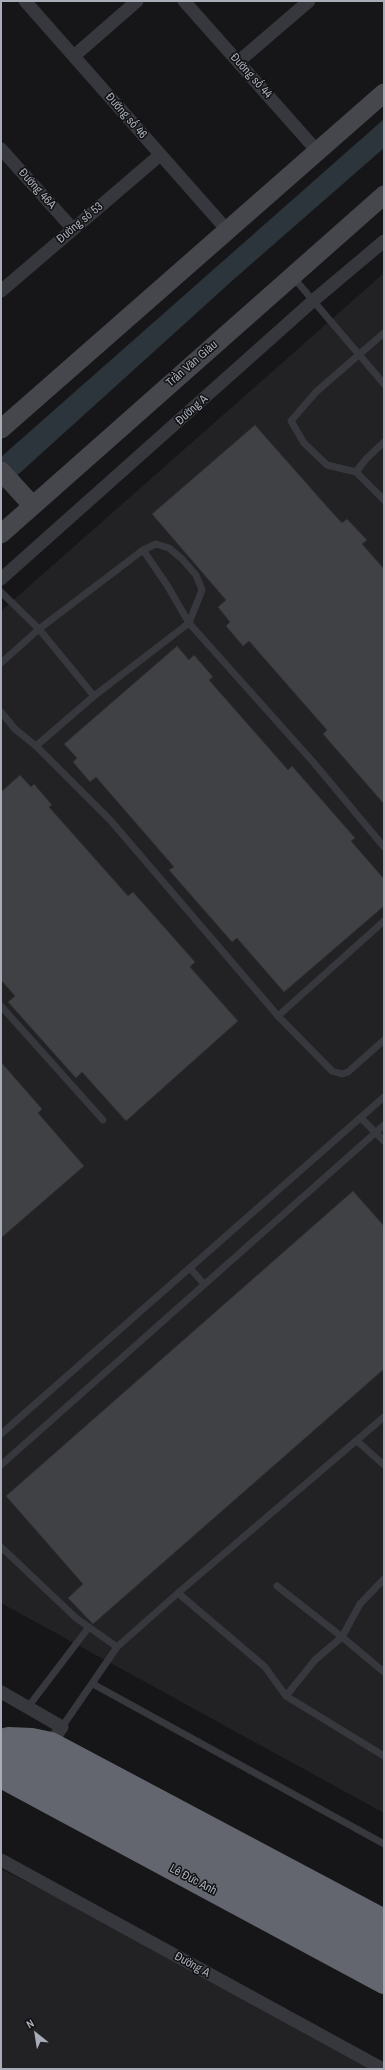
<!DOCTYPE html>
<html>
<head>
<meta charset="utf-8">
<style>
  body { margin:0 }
  #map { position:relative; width:385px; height:2070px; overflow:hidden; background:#161618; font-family:"Archivo Narrow",sans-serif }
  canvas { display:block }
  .frame { position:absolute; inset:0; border:2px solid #a8adb8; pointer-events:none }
  .north { position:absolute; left:16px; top:2014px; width:40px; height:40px; -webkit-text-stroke:3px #111113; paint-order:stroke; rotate:330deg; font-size:11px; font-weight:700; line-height:16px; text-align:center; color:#a8adb8 }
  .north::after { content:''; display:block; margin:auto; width:14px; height:18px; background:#a8adb8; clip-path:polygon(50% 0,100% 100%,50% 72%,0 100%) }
</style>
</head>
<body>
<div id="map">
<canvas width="385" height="2070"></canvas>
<div class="frame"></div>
<div class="north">N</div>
</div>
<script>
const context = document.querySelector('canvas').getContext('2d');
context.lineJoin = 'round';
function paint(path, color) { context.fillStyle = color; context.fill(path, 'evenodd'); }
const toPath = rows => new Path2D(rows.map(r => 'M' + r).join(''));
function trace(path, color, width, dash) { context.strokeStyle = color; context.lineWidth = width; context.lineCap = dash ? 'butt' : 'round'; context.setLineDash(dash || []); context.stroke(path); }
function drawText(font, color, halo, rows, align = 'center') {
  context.font = font + ' "Archivo Narrow",sans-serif'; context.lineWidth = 3; context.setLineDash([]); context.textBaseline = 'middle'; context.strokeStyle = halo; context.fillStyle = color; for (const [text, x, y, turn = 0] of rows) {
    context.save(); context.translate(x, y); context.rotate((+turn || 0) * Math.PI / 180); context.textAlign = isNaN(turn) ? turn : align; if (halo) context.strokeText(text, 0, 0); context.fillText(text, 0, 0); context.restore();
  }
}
const built = toPath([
  [384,273,384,1813,1,1603,1,611],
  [1,1869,384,2063,384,2069,1,2069]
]);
const water = toPath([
  [384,119,384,148,233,280,1,490,1,457]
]);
const building = toPath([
  [255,425,330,510,342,523,347,519,367,540,362,544,384,569,384,804,323,734,327,730,249,641,243,646,226,626,230,622,218,607,226,600,152,514,255,425],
  [177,646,189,660,194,655,213,677,209,680,288,770,292,766,355,838,351,841,384,879,384,906,284,992,237,938,232,942,169,870,174,867,96,777,90,782,73,762,77,758,64,744,177,646],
  [20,775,31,787,34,784,52,805,49,807,128,896,133,892,195,962,190,967,238,1021,126,1121,82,1072,76,1078,8,1002,15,996,1,980,1,792,20,775],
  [1,1062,42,1109,38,1113,84,1166,1,1238,1,1062],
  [353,1191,384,1226,384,1369,93,1624,68,1598,83,1584,6,1496,353,1191]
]);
const lane = toPath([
  [293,277,384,384],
  [384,333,316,392,291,421,304,443,327,465,356,472,384,500],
  [356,472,366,459,384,442],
  [143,550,167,585,189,623,314,763,384,847],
  [1,592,39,629,94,696,36,746,111,821,278,1016,332,1071,342,1074,348,1072,384,1040],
  [1,663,39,629,143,550,156,544,169,548,182,559,196,575,202,590,189,623,94,696],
  [1,712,15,729,36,746],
  [1,1006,103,1120],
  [278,1016,384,921],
  [361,1118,384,1141],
  [190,1268,204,1284],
  [1,1434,384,1097],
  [357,1441,384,1465],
  [1,1465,384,1125],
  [1,1547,76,1618,117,1647],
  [384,1579,360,1604,342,1637,384,1672],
  [277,1586,342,1637,315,1660,286,1696],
  [178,1593,265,1667,286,1696,384,1756],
  [93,1684,384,1844],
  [28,1707,89,1627],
  [62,1727,117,1647,178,1593,384,1417]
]);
const street = toPath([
  [25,1,227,230],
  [184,1,318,152],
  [74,56,137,1],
  [238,62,309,1],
  [1,149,73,229],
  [1,291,160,155],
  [1,579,314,300,384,241],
  [1,1692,62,1727,51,1743],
  [1,1860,383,2069]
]);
const secondary = toPath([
  [1,429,384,93],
  [1,471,32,505],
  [1,534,384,195]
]);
const highway = toPath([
  [8,1738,32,1739,51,1743,384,1920],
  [1,1739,384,1941],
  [1,1761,56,1788,384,1963],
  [1,1777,384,1983]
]);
const streetNames = [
  ["Đường số 44",251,76,48],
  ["Đường số 46",126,116,49],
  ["Đường 46A",37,189,48],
  ["Đường số 53",80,223,-40],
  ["Trần Văn Giàu",192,364,-41],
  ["Đường A",192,410,-42],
  ["Lê Đức Anh",193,1880,28],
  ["Đường A",192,1965,29]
];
paint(built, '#222225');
paint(water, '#2c353c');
paint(building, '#404145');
trace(building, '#303034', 1);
trace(lane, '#37383d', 7);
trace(street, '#37383d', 13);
trace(secondary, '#45474d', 19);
trace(highway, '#63666e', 22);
drawText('12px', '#a8adb8', '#111113', streetNames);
</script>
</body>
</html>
